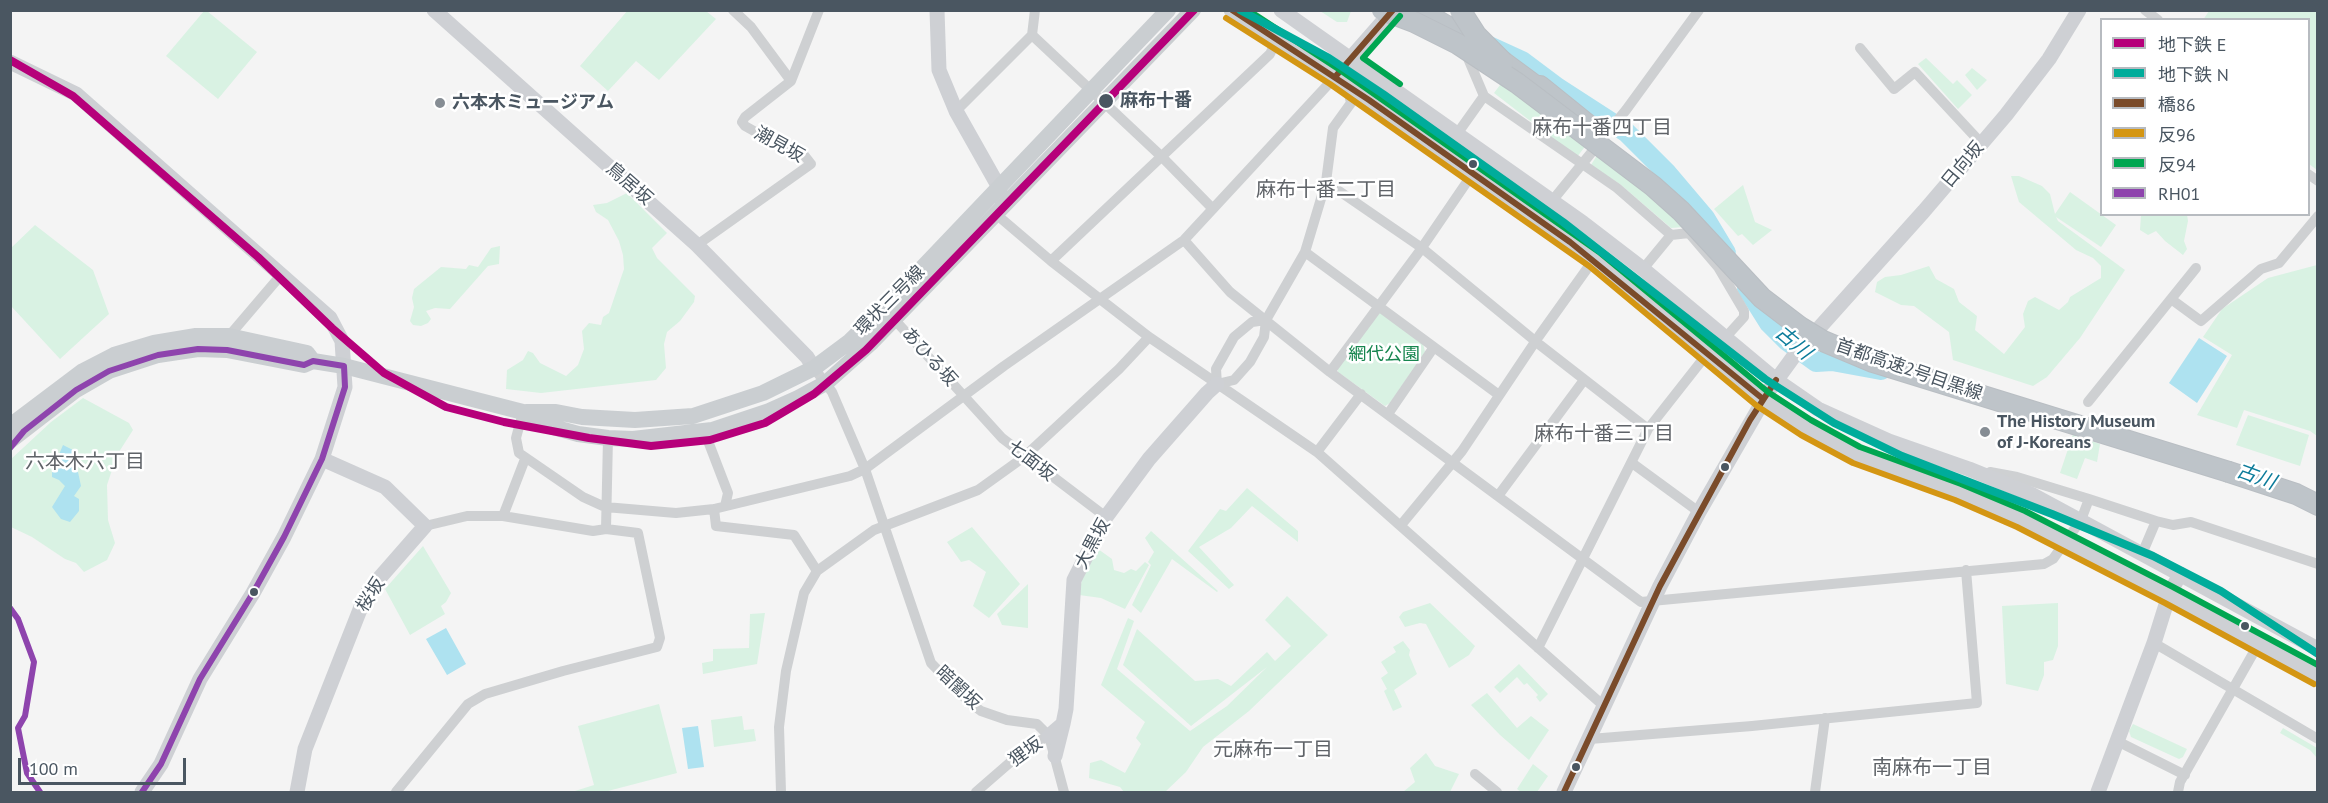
<!DOCTYPE html>
<html>
<head>
<meta charset="utf-8">
<style>
  body { margin:0 }
  #map { position:relative; width:2328px; height:803px; overflow:hidden; background:#f4f4f4; font-family:"PT Sans","Noto Sans JP",sans-serif }
  canvas { display:block }
  .frame { position:absolute; inset:0; border:12px solid #4a5661; pointer-events:none }
  .legend { position:absolute; left:2100px; top:18px; width:210px; height:198px; box-sizing:border-box; background:#fff; border:2px solid #b7bbc0; margin:0; padding:8px 10px; list-style:none; font-size:18px; color:#4a5661 }
  .legend li { display:flex; align-items:center; gap:12px; height:30px }
  .legend b { width:30px; border:2px solid #b7bbc0 }
  .scale { position:absolute; left:18px; top:758px; width:168px; height:27px; box-sizing:border-box; border:3px solid #4a5661; border-top:0; padding-left:8px; font-size:18px; line-height:21px; white-space:nowrap; color:#4a5661; -webkit-text-stroke:4px #fff; paint-order:stroke }
</style>
</head>
<body>
<div id="map">
<canvas width="2328" height="803"></canvas>
<div class="frame"></div>
<ul class="legend">
<li><b style="height:8px;background:#b6007a"></b>地下鉄 E</li>
<li><b style="height:8px;background:#00ac9b"></b>地下鉄 N</li>
<li><b style="height:8px;background:#7a4b2a"></b>橋86</li>
<li><b style="height:8px;background:#d49613"></b>反96</li>
<li><b style="height:8px;background:#00a651"></b>反94</li>
<li><b style="height:8px;background:#8e44ad"></b>RH01</li>
</ul>
<div class="scale">100 m</div>
</div>
<script>
const context = document.querySelector('canvas').getContext('2d');
context.lineJoin = 'round';
function paint(path, color) { context.fillStyle = color; context.fill(path, 'evenodd'); }
const toPath = rows => new Path2D(rows.map(r => 'M' + r).join(''));
function trace(path, color, width, dash) { context.strokeStyle = color; context.lineWidth = width; context.lineCap = dash ? 'butt' : 'round'; context.setLineDash(dash || []); context.stroke(path); }
function drawText(font, color, halo, rows, align = 'center') {
  context.font = font + ' "PT Sans","Noto Sans JP",sans-serif'; context.lineWidth = 5; context.setLineDash([]); context.textBaseline = 'middle'; context.strokeStyle = halo; context.fillStyle = color; for (const [text, x, y, turn = 0] of rows) {
    context.save(); context.translate(x, y); context.rotate((+turn || 0) * Math.PI / 180); context.textAlign = isNaN(turn) ? turn : align; if (halo) context.strokeText(text, 0, 0); context.fillText(text, 0, 0); context.restore();
  }
}
const green = toPath([
  [628,10,706,11,716,19,659,80,636,61,608,91,580,66],
  [204,11,207,11,257,52,218,99,166,56],
  [1320,11,1351,11,1347,22,1337,22],
  [2209,11,2317,11,2317,170,2309,164,2308,20,2203,20],
  [1926,58,1953,84,1957,80,1972,95,1958,109,1918,64],
  [1972,68,1987,80,1977,90,1965,75],
  [1503,81,1587,144,1577,157,1494,93],
  [1599,152,1654,193,1684,227,1671,228,1621,185,1591,165],
  [2011,176,2019,176,2042,186,2050,194,2055,214,2070,192,2116,225,2101,247,2056,217,2058,221,2125,270,2080,338,2047,377,2033,386,1953,360,1949,332,1914,306,1901,305,1875,292,1877,282,1885,277,1901,275,1929,266,1936,279,1954,289,1959,302,1977,316,1975,330,2004,354,2025,327,2023,314,2028,301,2035,297,2059,310,2068,302,2070,297,2101,278,2101,266,2093,258,2076,250,2019,202],
  [1743,185,1755,222,1772,230,1753,245,1742,234,1738,236,1714,209],
  [627,193,667,233,652,248,657,258,695,296,694,302,680,321,667,332,664,344,666,368,656,380,541,393,506,389,507,370,523,360,528,351,533,353,540,363,566,376,578,365,584,349,582,331,589,323,601,325,603,317,609,313,624,269,623,255,619,241,608,220,596,212,593,205,607,203],
  [2141,215,2187,215,2188,221,2184,241,2187,249,2183,255,2165,241,2156,231,2148,235,2140,230],
  [35,225,93,270,109,314,60,359,11,306,11,248],
  [500,246,499,264,488,266,450,309,435,308,426,311,431,319,428,323,421,326,413,325,410,321,414,307,412,298,414,289,441,267,466,269,469,265,478,267,491,248],
  [2317,265,2317,436,2310,431,2244,410,2237,428,2197,415,2232,355,2203,337,2222,309,2268,278],
  [1381,311,1423,343,1425,352,1390,403,1385,406,1338,372,1337,366],
  [83,398,129,423,133,430,117,455,107,485,108,520,115,543,107,560,84,572,76,563,65,559,32,537,11,527,10,460,51,422],
  [2248,415,2309,435,2300,466,2236,445],
  [2073,434,2100,444,2097,462,2085,458,2077,479,2060,473],
  [1247,488,1298,531,1298,542,1252,506,1231,528,1199,547,1234,585,1229,589,1188,551,1220,509,1226,511],
  [972,527,1020,584,989,618,973,606,986,572,969,560,961,562,947,542],
  [1151,531,1218,591,1217,592,1172,559,1141,613,1132,605,1151,565,1148,562,1154,552,1145,538],
  [423,546,451,593,446,602,441,606,445,614,410,635,385,589],
  [1098,549,1112,559,1114,570,1124,573,1131,569,1136,571,1145,562,1149,565,1125,609,1101,598,1079,595,1083,574],
  [1028,584,1028,628,1002,625,997,614],
  [1287,596,1328,635,1249,711,1203,747,1186,772,1165,792,1124,792,1120,787,1089,778,1090,763,1101,760,1125,773,1141,744,1136,738,1145,722,1101,685,1128,618,1134,621,1117,669,1190,731,1227,706,1267,667,1191,726,1123,665,1137,629,1195,681,1218,679,1231,686,1267,652,1275,661,1291,646,1265,620],
  [1430,603,1475,646,1469,655,1449,668,1426,624,1420,623,1405,627,1399,617,1403,612],
  [2058,603,2058,646,2053,660,2044,662,2044,675,2038,691,2006,684,2002,606],
  [765,613,757,664,703,674,702,663,713,661,713,649,749,648,750,614],
  [1403,641,1410,650,1409,655,1417,674,1394,690,1402,707,1393,711,1384,691,1387,689,1381,678,1388,673,1381,662,1396,652,1393,647],
  [1519,664,1548,694,1540,702,1536,697,1538,695,1527,683,1524,685,1517,677,1500,693,1494,687],
  [1487,693,1517,728,1531,716,1549,730,1529,760,1500,735,1471,705],
  [659,704,677,773,604,792,576,792,575,791,594,785,578,726],
  [742,716,744,730,754,729,756,741,714,747,711,720],
  [2133,724,2187,749,2183,757,2179,759,2131,737,2129,731],
  [2283,728,2317,748,2317,758,2310,750,2280,733],
  [1426,753,1435,766,1459,774,1450,792,1403,792,1415,782,1410,768],
  [1533,764,1548,776,1537,792,1521,792,1517,789]
]);
const water = toPath([
  [2199,338,2227,356,2197,403,2169,383],
  [63,445,73,450,72,465,78,472,81,486,74,496,79,499,79,511,70,522,61,519,52,507,65,486,59,480,52,477,52,471],
  [446,628,466,664,447,675,426,639],
  [698,726,704,767,688,769,682,728]
]);
const river = toPath([
  [1487,45,1522,61,1558,88,1626,132,1666,172,1705,218,1726,253],
  [1747,288,1769,323,1787,341,1816,362,1832,361,1881,370]
]);
const street = toPath([
  [733,10,751,27,791,81],
  [1035,10,1032,35,1162,157,1213,209],
  [2145,10,2158,20],
  [1860,48,1894,89,1915,72,1981,143],
  [1463,54,1467,56,1484,96],
  [956,111,1032,35],
  [1457,134,1484,96,1617,188,1671,235],
  [2308,174,2318,181],
  [1326,182,1422,248,1540,345,1648,429],
  [1552,201,1626,110,1699,10],
  [997,215,1051,261,1149,337,1317,452,1605,707],
  [1184,240,1230,292,1330,372,1641,602,2044,564,2053,559,2081,520,2089,499,2017,477,1990,472],
  [697,245,811,164,804,155,777,144,745,126,742,122,745,117,791,81,819,10],
  [1305,252,1499,395],
  [1051,261,1270,54,1277,39],
  [1643,269,1671,235,1689,233,1718,267,1744,311,1744,317,1725,338],
  [2171,299,2201,321,2261,269,2279,263,2318,216],
  [894,319,1002,438,1106,517],
  [1266,320,1252,322,1234,337,1216,369,1217,384,1234,380,1250,362,1264,337,1266,320,1305,252,1326,182,1333,128,1351,103,1349,94,1342,89],
  [229,336,281,275],
  [814,368,832,392,865,469,931,663,970,703,981,711,1007,720,1037,724,1049,736,1064,792],
  [1330,372,1419,252,1473,173],
  [2088,402,2196,268],
  [523,412,516,438,519,453,583,497,605,507,676,513,714,509,850,476,865,469,1004,366,1184,240,1335,77],
  [1388,414,1434,347],
  [712,430,708,441,728,493,725,506],
  [1317,452,1361,394],
  [1632,463,1699,512],
  [1498,496,1584,380],
  [2089,499,2156,521,2142,554],
  [714,509,716,526,794,535,817,571],
  [503,516,525,459],
  [2156,521,2173,525,2191,522,2318,564],
  [1401,525,1462,451,1539,336,1594,259],
  [425,526,467,516,503,516,593,531,606,529,608,438],
  [2154,643,2318,739],
  [1538,648,1648,429,1707,354],
  [1590,739,1752,726,1977,703,1966,570],
  [2117,741,2185,775],
  [1475,774,1497,792],
  [396,792,468,704,485,694,563,671,657,647,660,638,638,533,606,529],
  [781,792,779,727,786,671,804,593,817,571,874,530,978,490,1024,457,1119,369,1149,337],
  [976,792,1029,746,1049,736],
  [1815,792,1825,718],
  [2178,792,2180,782,2259,643]
]);
const secondary = toPath([
  [434,10,697,245,807,357,814,368],
  [937,10,939,70,956,111,1000,189,999,197],
  [1231,10,1335,77,1538,219,1594,259,1763,399,1806,428,1856,455,1958,492,2021,519,2169,595,2318,676],
  [1281,10,1583,223,1643,269,1776,380,1818,409,1889,441,1969,469,2033,495,2318,649],
  [10,62,76,94,330,318,342,341,345,387,322,459,284,537,253,593,200,679,161,764,142,792],
  [1343,67,1393,10],
  [1049,736,1063,724,1066,709,1074,580,1106,517,1149,459,1207,393,1217,384],
  [1055,756,1063,724],
  [297,792,305,749,363,602,369,590,425,526,385,487,322,459],
  [1564,792,1660,586,1699,512,1770,389,1794,356,1924,211,2006,115,2049,59,2079,10],
  [2098,792,2154,643,2169,595,2180,574]
]);
const primary = toPath([
  [526,412,556,412,582,417,635,420,693,416,763,393,814,368,849,342,883,309,1168,10],
  [10,426,83,371,114,355,154,343,196,336,229,336,307,353,313,361],
  [10,441,76,390,109,371,158,355,198,349,227,350,304,365,313,361,344,366,523,412,553,427,578,434,608,438,633,439,712,430,769,411,798,398,826,383,872,342,1193,10]
]);
const highway = toPath([
  [1419,10,1483,47,1548,95],
  [1540,86,1597,132],
  [2229,472,2296,494,2318,505]
]);
const highwayBridge = toPath([
  [1382,10,1414,22,1458,44,1517,83,1653,186,1681,211,1762,298,1800,327,1823,341,1873,362,2229,472],
  [1460,10,1476,35,1503,62]
]);
const bus1 = toPath([
  [1232,10,1369,100,1570,242,1763,399],
  [1335,77,1393,10],
  [1564,792,1660,586,1750,420,1776,380]
]);
const bus2 = toPath([
  [1226,18,1330,84,1589,266,1757,406,1801,435,1853,463,1955,500,2017,527,2165,603,2314,684]
]);
const bus3 = toPath([
  [1248,10,1340,70,1599,252,1768,392,1811,420,1860,447,1961,484,2025,511,2173,587,2318,665],
  [1400,16,1363,58,1400,84]
]);
const bus4 = toPath([
  [10,448,24,431,76,390,109,371,158,355,198,349,227,350,304,365,313,361,344,366,345,387,322,459,284,537,253,593,200,679,161,764,142,792],
  [10,608,18,619,34,662,25,716,18,728,27,773,40,792]
]);
const metro1 = toPath([
  [10,60,73,96,258,257,332,328,384,373,446,407,504,422,589,438,651,446,710,440,765,423,814,394,866,350,1194,10]
]);
const metro2 = toPath([
  [1240,10,1329,58,1383,94,1563,222,1765,379,1834,423,1902,456,2052,514,2153,556,2221,591,2318,654]
]);
const markers = [
  [1106,101,8,"#4a5661"],
  [440,103,6,"#868d94"],
  [1473,164,5,"#4a5661"],
  [1985,432,6,"#868d94"],
  [1725,467,5,"#4a5661"],
  [254,592,5,"#4a5661"],
  [2245,626,5,"#4a5661"],
  [1576,767,5,"#4a5661"]
];
const stopNames = [
  ["麻布十番",1120,101]
];
const poiNames = [
  ["六本木ミュージアム",452,103],
  ["The History Museum",1997,422],
  ["of J-Koreans",1997,443]
];
const streetNames = [
  ["潮見坂",779,145,29],
  ["日向坂",1963,165,-50],
  ["鳥居坂",629,184,41],
  ["環状三号線",890,301,-45],
  ["あひる坂",929,357,48],
  ["首都高速2号目黒線",1909,370,19],
  ["七面坂",1031,461,38],
  ["大黒坂",1093,544,-62],
  ["桜坂",371,595,-57],
  ["暗闇坂",958,688,43],
  ["狸坂",1026,752,-36]
];
const parkNames = [
  ["網代公園",1384,355]
];
const neighbourhoodNames = [
  ["麻布十番四丁目",1602,128],
  ["麻布十番二丁目",1326,190],
  ["麻布十番三丁目",1604,434],
  ["六本木六丁目",85,462],
  ["元麻布一丁目",1273,750],
  ["南麻布一丁目",1932,768]
];
const waterNames = [
  ["古川",1793,343,40],
  ["古川",2256,477,20]
];
paint(green, '#d9f2e3');
paint(water, '#aee2f0');
trace(river, '#aee2f0', 20);
trace(highway, '#b9bec3', 22);
trace(street, '#ced0d2', 10);
trace(secondary, '#ced0d4', 15);
trace(primary, '#caced1', 16);
trace(highway, '#bec4c9', 20);
trace(highwayBridge, '#b9bec3', 22, []);
trace(highwayBridge, '#bec4c9', 20);
trace(bus1, '#7a4b2a', 6);
trace(bus2, '#d49613', 6);
trace(bus3, '#00a651', 6);
trace(bus4, '#8e44ad', 6);
trace(metro1, '#b6007a', 8);
trace(metro2, '#00ac9b', 8);
for (const [x, y, r, color] of markers) { const dot = new Path2D(); dot.arc(x, y, r, 0, 2 * Math.PI); context.fillStyle = color; context.fill(dot); trace(dot, '#fff', 2); }
drawText('bold 18px', '#4a5661', '#fff', stopNames, 'left');
drawText('bold 18px', '#4a5661', '#fff', poiNames, 'left');
drawText('18px', '#4a5661', '#fff', streetNames);
drawText('18px', '#17864f', '#fff', parkNames);
drawText('20px', '#5f6368', '#fff', neighbourhoodNames);
drawText('italic 20px', '#0c7c9b', '#fff', waterNames);
</script>
</body>
</html>
